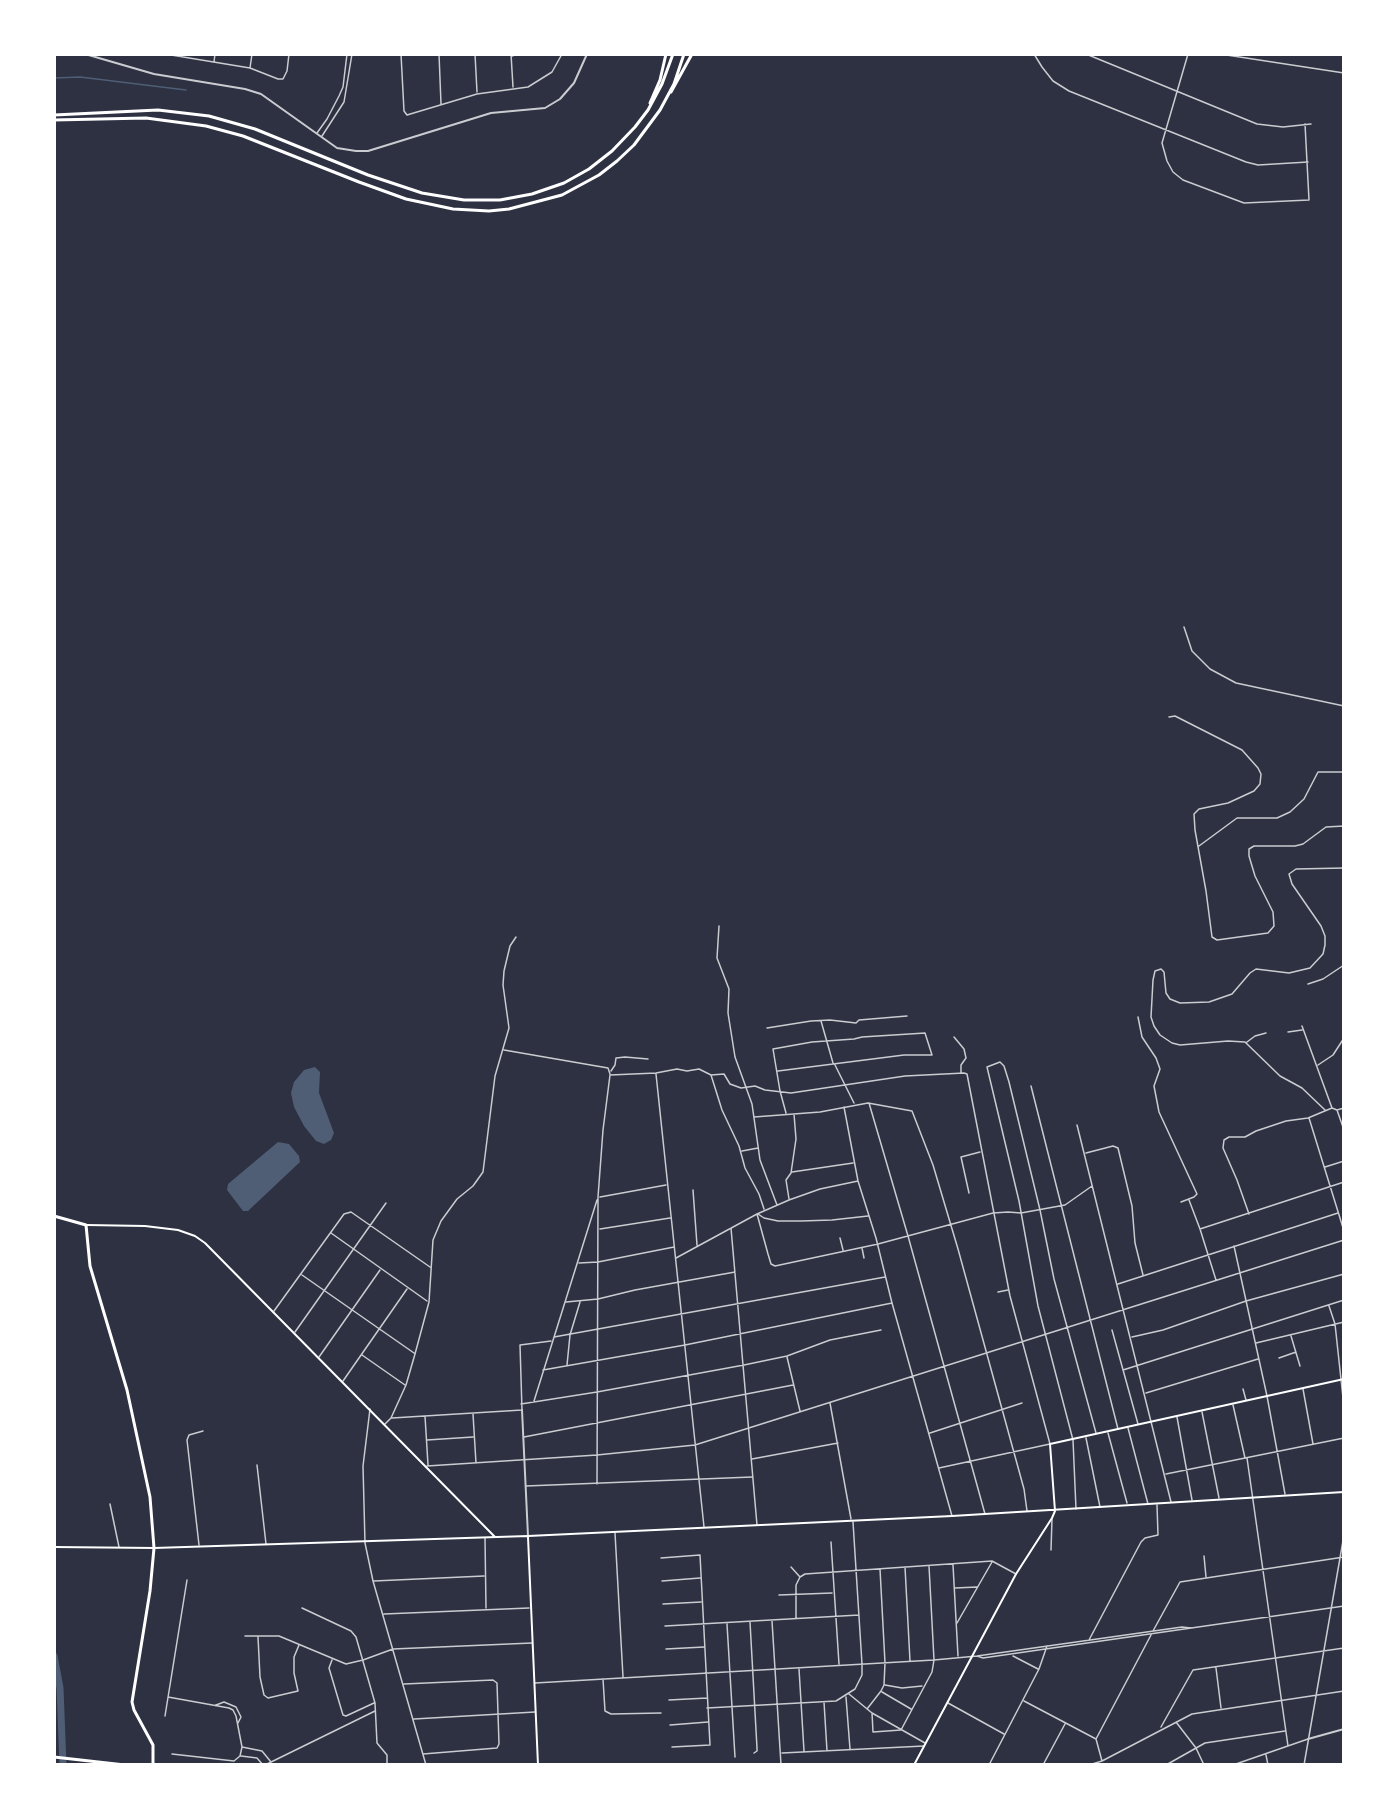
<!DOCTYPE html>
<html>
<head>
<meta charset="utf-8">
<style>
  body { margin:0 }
  #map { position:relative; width:1398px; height:1819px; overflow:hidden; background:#2d3142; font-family:Arial,sans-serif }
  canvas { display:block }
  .frame { position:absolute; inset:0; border:56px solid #fff; pointer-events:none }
</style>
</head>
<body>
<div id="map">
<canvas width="1398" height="1819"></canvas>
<div class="frame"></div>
</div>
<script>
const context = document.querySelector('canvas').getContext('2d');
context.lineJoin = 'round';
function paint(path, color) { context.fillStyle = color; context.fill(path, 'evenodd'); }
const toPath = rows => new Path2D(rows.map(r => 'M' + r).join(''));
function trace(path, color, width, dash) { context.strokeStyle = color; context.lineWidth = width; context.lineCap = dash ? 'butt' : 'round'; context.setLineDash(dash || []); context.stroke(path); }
const water = toPath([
  [315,1067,320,1072,319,1093,334,1133,331,1140,324,1144,316,1141,304,1126,294,1107,291,1093,294,1082,304,1070],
  [278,1142,289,1144,299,1156,300,1162,248,1211,243,1211,227,1190,228,1184]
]);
const stream = toPath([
  [54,78,80,77,186,90]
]);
const river = toPath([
  [54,1656,60,1688,63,1765]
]);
const minor = toPath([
  [165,54,250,68,278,79,283,79,287,71,289,54],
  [401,54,404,111,407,115,477,94,528,87,552,72,562,54],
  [439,54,441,104],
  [475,54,477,92],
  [511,54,513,87],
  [1034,54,1042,67,1053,81,1069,91,1246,162,1258,165,1308,162],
  [1086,54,1257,124,1283,127,1311,124],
  [1188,54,1162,143,1167,161,1173,172,1183,180,1244,203,1309,200,1305,124],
  [1220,54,1344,73],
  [512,56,518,54],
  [214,62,215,54],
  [250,68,252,54],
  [317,133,327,119,339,96,343,87,347,54],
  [322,136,344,102,352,54],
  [1184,627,1192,651,1210,669,1236,683,1344,706],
  [1169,717,1175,716,1242,750,1258,768,1261,774,1260,784,1254,791,1228,803,1199,809,1194,814,1195,830,1206,891,1212,937,1217,940,1268,933,1274,926,1273,912,1255,876,1249,856,1249,849,1254,846,1295,846,1303,844,1326,827,1344,826],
  [1199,846,1237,818,1277,818,1290,812,1304,799,1318,772,1344,772],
  [719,926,717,958,729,989,728,1013,735,1057,752,1104,760,1160,777,1205],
  [1308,984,1323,979,1344,965],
  [1138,1017,1142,1037,1156,1058,1160,1069,1154,1086,1159,1112,1197,1194,1194,1197,1181,1202],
  [821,1021,833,1063],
  [1302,1026,1332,1108,1337,1110,1344,1130],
  [767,1028,811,1021,830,1020,856,1023,859,1020,907,1016],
  [1288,1032,1302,1030],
  [954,1037,964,1049,966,1058,961,1065,961,1072],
  [1247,1042,1255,1036,1266,1033],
  [504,1050,608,1068,610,1074],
  [835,1065,854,1103],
  [1318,1065,1333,1055,1344,1038],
  [611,1071,615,1065,616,1058,625,1057,648,1059],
  [778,1071,904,1055,932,1055,925,1033,862,1037,854,1039,812,1042,773,1049,780,1091,786,1113],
  [656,1074,704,1527],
  [610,1075,656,1073,677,1069,687,1071,699,1069,711,1075,724,1074,730,1084,741,1088,755,1086,765,1090,791,1093,905,1076,964,1073,967,1074,1010,1296,1050,1444,939,1468],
  [711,1075,722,1110,739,1146,745,1168,759,1194,764,1209],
  [1031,1086,1118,1429],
  [869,1103,908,1236,985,1514],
  [844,1107,858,1181,876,1238,892,1303,952,1516],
  [1325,1110,1302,1088,1280,1076,1245,1042,1228,1041,1180,1045,1172,1043,1160,1035,1154,1026,1151,1017,1153,980,1155,971,1161,969,1164,972,1166,993,1170,999,1180,1003,1209,1002,1232,994,1250,973,1256,969,1289,973,1310,968,1323,954,1325,945,1325,936,1321,926,1292,884,1289,874,1296,869,1344,868],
  [1337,1110,1344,1108],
  [754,1117,820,1112,868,1103,912,1111,933,1165,958,1249,1024,1489,1027,1511],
  [1309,1118,1344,1231],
  [1077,1125,1171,1502],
  [742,1151,758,1148],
  [1086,1153,1113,1146,1118,1148,1132,1206,1135,1243,1143,1275],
  [1325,1167,1344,1161],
  [792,1172,853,1163],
  [693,1190,697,1245],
  [969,1193,961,1157,980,1152],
  [600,1197,666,1185],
  [789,1199,786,1180,791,1173,796,1139,794,1114],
  [1189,1200,1200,1229,1216,1280],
  [757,1214,768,1254,771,1264,775,1266,878,1244,993,1213,1008,1212,1021,1213,1065,1205,1092,1186],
  [758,1214,764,1218,778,1221,801,1221,832,1220,868,1216],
  [1249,1214,1237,1180,1223,1148,1224,1140,1229,1137,1245,1137,1256,1131,1286,1121,1308,1118,1332,1108],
  [731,1228,757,1525],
  [600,1229,670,1218],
  [1200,1229,1344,1182],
  [331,1233,427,1301],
  [840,1238,843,1250],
  [1234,1246,1267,1396,1285,1494],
  [862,1248,864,1258],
  [676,1258,757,1214,789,1200,820,1189,858,1181],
  [579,1263,598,1262,674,1247],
  [302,1275,414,1353],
  [1118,1284,1338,1213],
  [998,1292,1008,1290],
  [566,1302,598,1299,635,1290,735,1272],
  [1329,1306,1335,1324,1344,1407],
  [274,1311,344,1214,351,1212,430,1267],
  [1112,1330,1138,1424],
  [295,1332,386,1203],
  [1291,1336,1300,1366],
  [554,1337,885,1277],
  [1132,1337,1163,1330,1246,1301,1344,1274],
  [1256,1343,1344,1322],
  [362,1355,405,1385],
  [319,1357,380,1270],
  [787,1357,800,1411],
  [1279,1358,1296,1352],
  [567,1365,570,1335,580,1302],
  [543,1370,685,1345,892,1303],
  [1123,1370,1344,1300],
  [343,1381,407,1289],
  [1243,1389,1246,1400],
  [1303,1389,1313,1444],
  [1146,1393,1258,1359],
  [534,1401,597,1200],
  [830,1403,851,1519],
  [521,1404,597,1392,744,1365,787,1356,830,1340,881,1330],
  [1233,1405,1245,1458],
  [370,1409,363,1466,365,1543,373,1581,426,1765],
  [1202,1412,1219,1498],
  [473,1414,476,1463],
  [425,1416,428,1465],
  [1177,1417,1192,1500],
  [392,1418,522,1410,520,1345,551,1341],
  [385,1424,391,1418,406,1385,415,1354,429,1302,433,1240,441,1221,457,1199,473,1186,483,1172,495,1076,509,1028,503,985,504,971,510,946,516,937],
  [1128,1428,1148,1504],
  [930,1433,1022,1403],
  [1108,1433,1127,1503],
  [524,1437,793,1385],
  [1086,1438,1100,1507],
  [427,1440,473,1437],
  [1247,1458,1288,1746],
  [752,1459,838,1443],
  [257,1465,266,1544],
  [427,1466,597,1455,695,1445,1344,1240],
  [1166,1474,1344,1438],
  [597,1484,598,1197,603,1130,610,1075],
  [526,1486,752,1477],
  [110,1504,119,1547],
  [1076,1509,1073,1440,1038,1306,1019,1201,987,1067,1000,1062,1004,1066,1009,1082,1040,1210,1054,1279,1096,1433],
  [615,1533,623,1677],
  [485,1538,486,1608],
  [831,1542,839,1664],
  [199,1545,187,1440,189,1435,203,1431],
  [1051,1550,1052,1519],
  [1204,1556,1206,1577],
  [661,1558,700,1555,710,1745,672,1747],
  [953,1565,958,1656],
  [791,1567,800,1577],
  [905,1567,910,1661],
  [374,1581,484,1576],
  [662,1581,700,1578],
  [955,1588,977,1587],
  [779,1595,832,1593],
  [663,1604,701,1602],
  [302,1608,351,1631,356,1637,375,1703,377,1743,387,1755,387,1765],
  [384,1614,529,1608],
  [796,1618,796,1585,800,1577,805,1574,992,1561,1016,1574],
  [772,1621,781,1765],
  [750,1622,757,1748,757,1751,754,1753],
  [957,1623,992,1562],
  [727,1624,735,1757],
  [665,1626,859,1615],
  [1153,1631,1180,1582,1344,1557],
  [245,1636,279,1636,346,1664,363,1660,393,1649,532,1643],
  [258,1637,260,1677,264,1695,268,1698,298,1691,294,1673,294,1657,299,1645],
  [1089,1640,1141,1542,1145,1538,1158,1535,1157,1505],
  [666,1649,704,1647],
  [977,1656,983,1658,1344,1606],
  [1013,1656,1038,1669],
  [332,1660,329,1668,343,1715,346,1716,374,1703],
  [1216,1668,1221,1708],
  [799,1669,804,1751],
  [603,1679,605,1711,611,1714,661,1713],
  [535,1683,934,1660,977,1656,1182,1627,1191,1628],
  [404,1684,493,1680,497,1683,499,1744,497,1748,423,1754],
  [885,1685,902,1688,922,1686],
  [882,1692,911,1709],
  [849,1694,872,1713,925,1743],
  [168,1697,229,1708,233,1710,236,1716,242,1747,240,1756,234,1761,172,1754],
  [846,1697,850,1749],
  [669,1700,707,1698],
  [1024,1701,1096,1739],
  [824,1702,827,1751],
  [948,1703,1004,1734],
  [216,1705,224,1702,236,1707,241,1717,238,1723],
  [707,1708,836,1701,855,1689,862,1675,862,1664,853,1522],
  [867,1709,881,1691,884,1685,885,1663,880,1569],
  [872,1713,873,1732,901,1730,932,1672,934,1660,929,1566],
  [165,1716,187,1580],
  [414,1719,535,1712],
  [1176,1722,1196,1748,1204,1765],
  [670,1725,708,1722],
  [1161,1727,1193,1670,1344,1648],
  [242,1747,262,1751,271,1762],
  [782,1753,924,1746],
  [1266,1755,1268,1765],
  [241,1756,257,1758,263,1765],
  [1102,1761,1096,1739,1151,1635],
  [265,1765,375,1711],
  [989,1765,1039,1669,1047,1646],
  [1043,1765,1065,1724],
  [1089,1765,1102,1761,1192,1714,1344,1691],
  [1166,1765,1205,1743,1285,1731],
  [1233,1765,1308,1739],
  [1304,1765,1344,1535]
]);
const tertiary = toPath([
  [85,54,154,74,245,89,261,94,337,148,356,151,368,151,491,113,545,108,560,99,574,83,587,54],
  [522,1410,528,1536],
  [1308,1739,1344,1729]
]);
const primary = toPath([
  [87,1225,145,1226,178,1230,195,1236,205,1243,495,1537],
  [528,1537,538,1765],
  [54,1547,154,1548,528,1536,952,1516,1344,1492],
  [914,1765,1016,1574,1052,1518,1055,1511,1050,1444,1344,1379]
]);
const trunk = toPath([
  [54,1216,86,1225,90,1266,127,1390,150,1497,154,1548,150,1591,132,1702,134,1710,153,1745,153,1765],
  [54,1757,125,1765]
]);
const motorway = toPath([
  [671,92,692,54],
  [650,103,660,80,666,54],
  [54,115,158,110,209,116,255,129,368,175,422,193,464,200,500,200,532,194,564,183,589,169,612,151,635,127,648,110,662,84,673,54],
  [54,120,146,118,206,126,243,136,359,182,406,199,453,209,489,211,509,209,562,195,599,175,617,161,634,145,660,110,674,84,684,54]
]);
paint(water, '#4f5d75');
trace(stream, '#4f5d75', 1.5);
trace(river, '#4f5d75', 7);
trace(minor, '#caccd0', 1.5);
trace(tertiary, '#caccd0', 2);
trace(primary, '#fff', 2);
trace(trunk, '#fff', 3);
trace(motorway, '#fff', 3);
</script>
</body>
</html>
